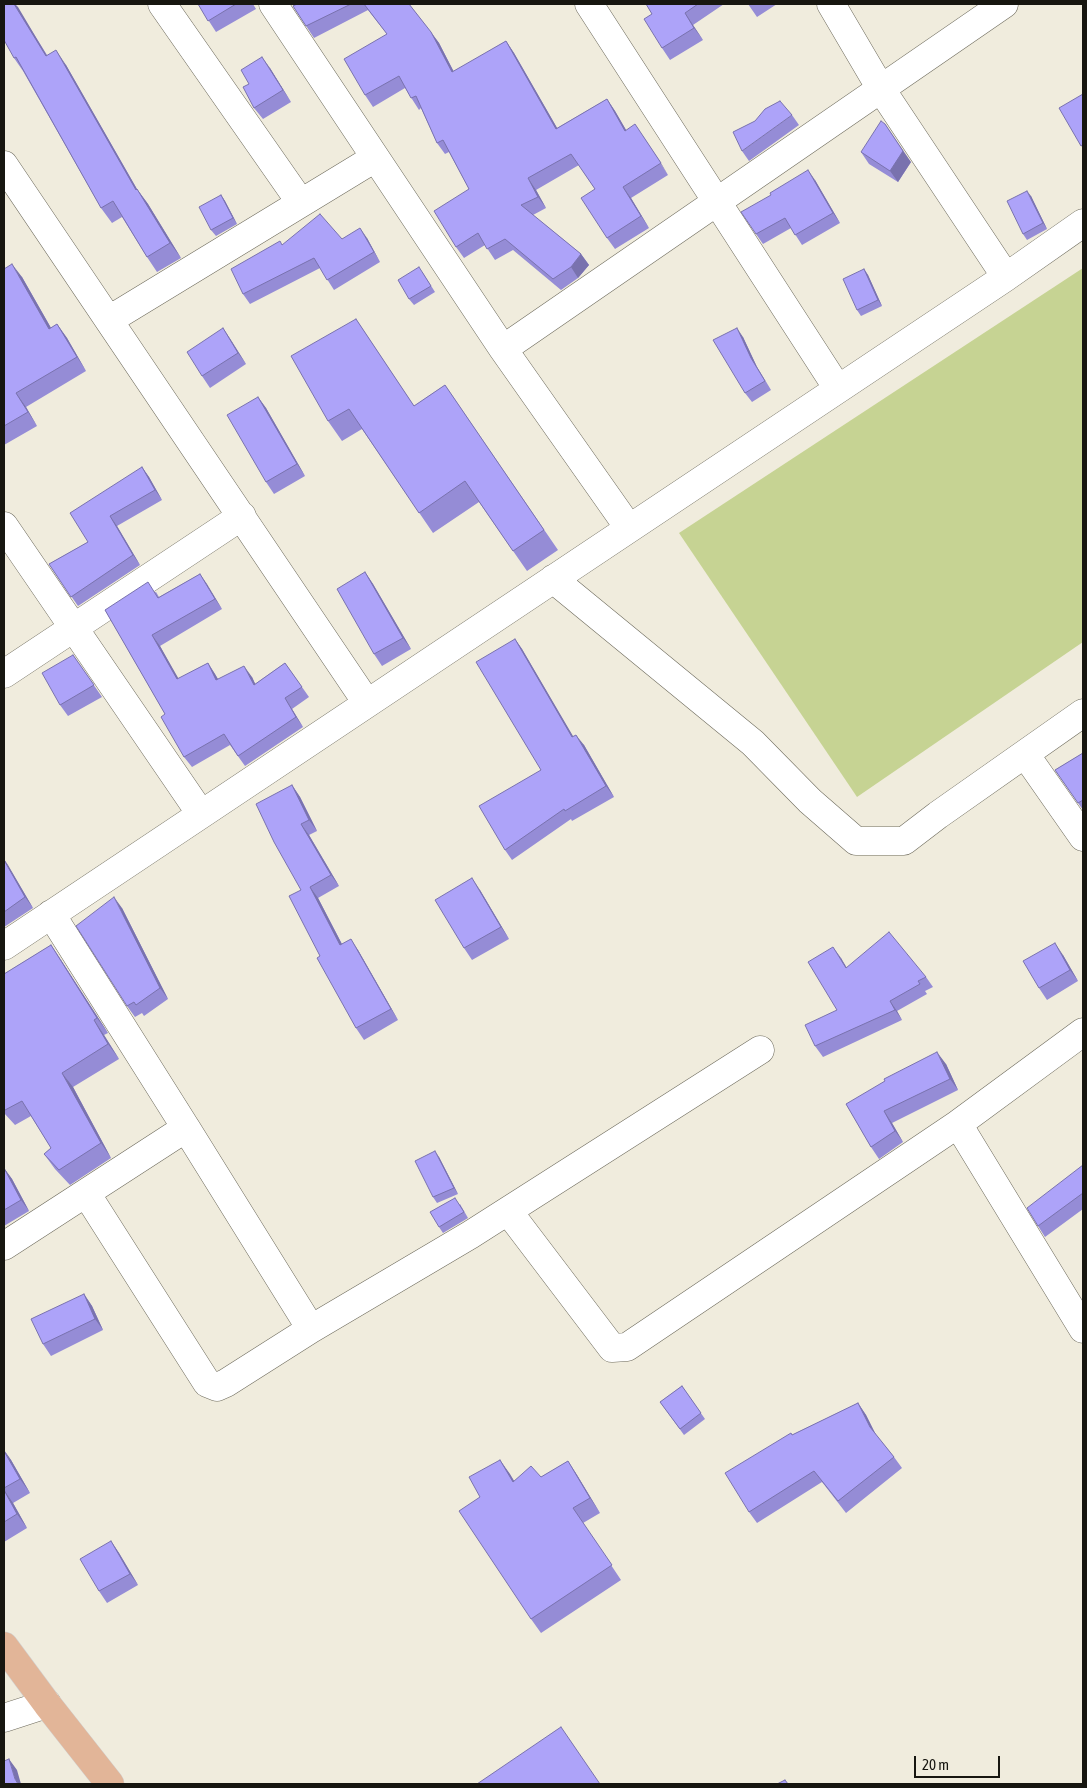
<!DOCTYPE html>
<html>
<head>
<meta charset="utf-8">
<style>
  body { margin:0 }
  #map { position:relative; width:1087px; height:1788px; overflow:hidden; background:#f0ecdd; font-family:"Asap Condensed",sans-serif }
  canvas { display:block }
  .frame { position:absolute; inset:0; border:5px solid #171610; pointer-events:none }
  .scale { position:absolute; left:914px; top:1756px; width:86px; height:22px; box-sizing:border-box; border:2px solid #171610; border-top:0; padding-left:6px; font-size:15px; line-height:18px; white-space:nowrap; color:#171610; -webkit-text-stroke:4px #f0ecdd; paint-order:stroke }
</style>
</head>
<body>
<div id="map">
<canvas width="1087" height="1788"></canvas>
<div class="frame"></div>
<div class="scale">20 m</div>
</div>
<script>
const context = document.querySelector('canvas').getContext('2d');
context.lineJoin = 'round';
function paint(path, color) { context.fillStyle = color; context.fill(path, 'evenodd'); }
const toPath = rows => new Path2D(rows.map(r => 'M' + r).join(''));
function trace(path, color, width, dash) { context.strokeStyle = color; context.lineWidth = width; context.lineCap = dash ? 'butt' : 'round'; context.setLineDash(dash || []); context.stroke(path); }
const green = toPath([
  [1083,268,1083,642,857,797,679,533]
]);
const minor = toPath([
  [162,4,301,203],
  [273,4,503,349,629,528],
  [589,4,838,389],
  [831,4,881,89,1006,277],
  [4,165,367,703],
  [109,320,375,158],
  [503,349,1004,4],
  [4,526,201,814],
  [553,579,753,743,810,801,856,841,904,841,938,815,1083,713],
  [4,674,242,516],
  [1025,754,1083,837],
  [4,946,1006,277,1083,223],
  [958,1124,1083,1329],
  [186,1128,311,1329,470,1235,760,1050],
  [86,1193,207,1383,217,1387,226,1383,311,1329],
  [508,1211,612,1348,627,1347,958,1124,1083,1032],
  [4,1246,186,1128,51,914],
  [4,1718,47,1704]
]);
const major = toPath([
  [4,1646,47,1704,110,1784]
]);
const wall = toPath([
  [4,4,15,4,47,55,66,65,137,189,148,204,181,258,157,272,147,257,122,217,112,223,101,208,23,71,14,58],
  [198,4,253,4,256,9,216,32],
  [297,4,409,4,439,43,454,72,506,41,514,53,557,128,607,99,615,111,626,130,643,136,668,175,631,198,649,228,615,249,607,238,595,189,579,165,536,190,546,208,533,215,581,254,589,265,578,278,561,290,513,250,495,260,485,245,464,258,456,247,469,189,449,152,445,154,437,143,421,108,419,110,405,88,373,107,365,95,387,34,368,10,314,38,293,6],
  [646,4,724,4,693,25,703,40,670,60,662,48,652,14],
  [748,4,777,4,757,17],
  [270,68,291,102,263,119,254,108,249,84],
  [792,115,799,125,749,161,742,151],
  [861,152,911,162,898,182,869,164],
  [815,180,840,223,802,245,791,228,763,244,756,234],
  [221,195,225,201,237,224,216,236,211,230],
  [1031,196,1047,229,1027,240,1023,234],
  [367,238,380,262,334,290,320,268,250,304,243,294,283,245,342,239],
  [4,269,22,277,51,328,57,324,67,338,86,371,26,407,37,426,4,445],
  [864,269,868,275,882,306,861,316,857,310],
  [423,273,435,292,414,305,409,299],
  [356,319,414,406,445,385,558,550,527,571,479,502,433,533,362,429,342,441,328,421],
  [223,328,246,364,210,388,202,376],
  [743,337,757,367,771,390,752,402,745,393],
  [258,397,266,408,305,476,274,494,266,482],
  [142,467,149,477,162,500,117,526,140,565,78,606,49,564,88,542],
  [365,572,373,584,411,649,382,666,374,654],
  [200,574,222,609,160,646,178,679,208,663,218,679,252,677,255,684,285,663,309,697,292,709,303,727,245,766,230,745,192,767,184,757,165,714,105,610,156,592,159,597],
  [515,639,522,649,573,737,584,745,614,797,572,821,571,819,512,860,505,850,541,770],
  [73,655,102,697,68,716,60,705],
  [1083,753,1083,810,1055,770],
  [292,785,300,797,317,831,309,835,339,886,318,898,342,944,358,950,398,1020,364,1040,356,1028,320,956,301,890],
  [4,859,33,908,4,927],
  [480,890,509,939,472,960,464,948],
  [122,908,168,999,144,1016,142,1013,135,1017,127,1006],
  [51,945,61,960,108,1033,104,1035,119,1059,73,1087,111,1158,70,1185,55,1169,44,1154,51,1148,31,1116,15,1125,4,1113,4,974],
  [1063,955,1078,981,1047,1000,1039,988],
  [841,958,846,968,926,977,933,987,925,991,927,994,897,1011,902,1020,823,1057,815,1046,837,1010],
  [946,1064,958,1090,892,1123,903,1142,879,1159,871,1147,846,1104],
  [439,1157,458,1194,437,1203,433,1197],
  [1083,1165,1083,1209,1045,1237,1038,1226],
  [4,1168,12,1179,29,1211,4,1226],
  [460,1204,468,1218,443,1233,439,1227],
  [84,1294,92,1306,103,1330,51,1356,43,1344],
  [682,1386,705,1419,684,1435,660,1402],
  [858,1403,866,1415,876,1435,894,1457,902,1468,846,1513,822,1482,757,1523,749,1512,792,1435],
  [4,1450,11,1460,30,1493,13,1503,27,1528,4,1542],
  [500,1460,514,1481,541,1477,568,1461,577,1475,600,1513,583,1523,621,1580,541,1633,531,1619,480,1497],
  [111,1541,119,1553,138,1585,107,1603,99,1591]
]);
const shadedWall = toPath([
  [14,4,15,4,18,7,56,71,46,56],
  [685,13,703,40,694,28],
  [431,32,439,43,460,84,452,72],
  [506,41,514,53,564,140,556,129],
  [56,50,66,65,146,205,136,190],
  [262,57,270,68,291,102,283,90],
  [607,99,615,111,633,142,625,131],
  [635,124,643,136,668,175,661,163],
  [885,124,911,162,898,182,890,171],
  [808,170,815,180,840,223,833,213],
  [528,178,536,190,546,208,538,197],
  [623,187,631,198,649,228,641,216],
  [137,189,148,204,181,258,170,243],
  [1027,191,1031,196,1047,229,1043,223],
  [221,195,225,201,237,224,233,218],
  [360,228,367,238,380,262,374,252],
  [581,254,589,265,578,278,571,267],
  [12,264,22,277,59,342,49,329],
  [864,269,868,275,882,306,878,300],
  [57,324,67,338,86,371,77,357],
  [223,328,231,340,246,364,238,353],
  [737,328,743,337,757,367,771,390,751,358],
  [16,393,26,407,37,426,28,412],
  [258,397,266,408,305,476,297,464],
  [142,467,149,477,162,500,155,490],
  [110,516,117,526,140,565,133,555],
  [365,572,373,584,411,649,403,638],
  [200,574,207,584,222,609,215,599],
  [152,635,160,646,185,690,177,679],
  [515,639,522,649,580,748,572,737],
  [208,663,215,674,224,690,216,680],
  [244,666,252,677,261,696,254,685],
  [285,698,292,709,303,727,296,717],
  [576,735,584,745,614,797,606,786],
  [292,785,300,797,317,831,309,820],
  [301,824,309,835,339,886,331,875],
  [4,859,8,865,33,908,25,897,4,860],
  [472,878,480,890,509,939,501,927],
  [310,887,318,898,348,956,340,945],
  [114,897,122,908,168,999,160,988],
  [351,939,358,950,398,1020,391,1009],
  [1055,943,1063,955,1078,981,1070,970],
  [51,945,61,960,108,1033,97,1018],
  [833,947,841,958,853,978,846,968],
  [890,1001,897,1011,902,1020,895,1010],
  [94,1020,104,1035,119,1059,108,1044],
  [937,1052,946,1064,958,1090,950,1079],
  [62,1073,73,1087,111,1158,101,1143],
  [884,1111,892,1123,903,1142,895,1131],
  [435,1151,439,1157,458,1194,454,1188],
  [4,1168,12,1179,29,1211,21,1200],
  [84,1294,92,1306,103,1330,95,1319],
  [858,1403,866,1415,878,1439,870,1427],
  [4,1450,11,1460,30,1493,20,1479],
  [500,1460,510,1474,523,1496,513,1482],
  [568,1461,577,1475,600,1513,590,1498],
  [4,1490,13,1503,27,1528,17,1514],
  [111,1541,119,1553,138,1585,130,1574],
  [9,1759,17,1770,21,1784,18,1784,15,1779]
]);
const building = toPath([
  [4,4,14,4,46,56,56,50,136,190,137,189,170,243,147,257,113,201,101,208,16,57,14,58,4,40,4,4],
  [198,4,236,4,208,21,198,4],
  [297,4,351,4,306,26,293,6,297,4],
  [364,4,409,4,431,32,452,72,506,41,556,129,607,99,625,131,635,124,661,163,623,187,641,216,607,238,581,198,595,189,571,154,528,178,538,197,521,205,581,254,571,267,553,279,505,239,487,249,478,233,456,247,434,211,469,189,443,140,437,143,416,96,411,98,399,76,365,95,344,59,387,34,364,4],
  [646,4,698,4,685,13,694,28,662,48,644,19,652,14,646,4],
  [262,57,283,90,254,108,243,87,249,84,241,70,262,57],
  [1083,94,1083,145,1081,146,1059,108,1083,94],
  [780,101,792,115,742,151,733,132,755,121,765,109,780,101],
  [881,121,885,124,903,151,890,171,861,152,881,121],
  [808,170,833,213,795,235,785,218,756,234,741,212,771,195,770,193,808,170],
  [1027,191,1043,223,1023,234,1007,201,1027,191],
  [221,195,233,218,211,230,199,207,221,195],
  [320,214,342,239,360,228,374,252,327,280,314,258,243,294,231,269,280,241,282,245,320,214],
  [12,264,49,329,57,324,77,357,16,393,28,412,4,426,4,269,12,264],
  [419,267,431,286,409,299,398,280,419,267],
  [864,269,878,300,857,310,843,279,864,269],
  [356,319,414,406,445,385,544,530,513,551,465,481,419,513,349,409,328,421,291,356,356,319],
  [223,328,238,353,202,376,187,352,223,328],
  [737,328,751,358,765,381,745,393,713,340,737,328],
  [258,397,297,464,266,482,227,415,258,397],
  [142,467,155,490,110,516,133,555,71,597,49,564,88,542,70,513,142,467],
  [365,572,403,638,374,654,337,589,365,572],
  [200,574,215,599,152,635,177,679,208,663,216,680,244,666,254,685,285,663,302,687,285,698,296,717,238,756,224,734,184,757,161,717,165,714,105,610,148,582,158,598,200,574],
  [515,639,572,737,576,735,606,786,565,811,564,809,505,850,479,806,541,770,476,662,515,639],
  [73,655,94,685,60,705,42,673,73,655],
  [1083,753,1083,800,1078,803,1055,770,1083,753],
  [292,785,309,820,301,824,331,875,310,887,340,945,351,939,391,1009,356,1028,317,958,320,956,289,896,301,890,274,842,256,804,292,785],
  [4,860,25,897,4,912,4,860],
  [472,878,501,927,464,948,435,900,472,878],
  [114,897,160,988,136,1005,134,1002,127,1006,76,926,114,897],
  [889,932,926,977,918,981,920,984,890,1001,895,1010,815,1046,805,1025,837,1010,808,962,833,947,846,968,889,932],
  [1055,943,1070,970,1039,988,1023,961,1055,943],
  [51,945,97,1018,94,1020,108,1044,62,1073,101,1143,59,1170,44,1154,51,1148,22,1101,5,1110,4,1109,4,974,51,945],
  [937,1052,950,1079,884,1111,895,1131,871,1147,846,1104,885,1081,884,1079,937,1052],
  [435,1151,454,1188,433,1197,415,1161,435,1151],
  [1083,1165,1083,1193,1038,1226,1027,1208,1083,1165],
  [4,1168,21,1200,4,1210,4,1168],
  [455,1198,464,1212,439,1227,430,1212,455,1198],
  [84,1294,95,1319,43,1344,31,1319,84,1294],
  [682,1386,701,1413,680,1429,660,1402,682,1386],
  [858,1403,870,1427,894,1457,838,1501,814,1471,749,1512,725,1473,791,1433,792,1435,858,1403],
  [4,1451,20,1479,4,1488,4,1451],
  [500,1460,513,1482,531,1466,541,1477,568,1461,590,1498,573,1508,612,1565,531,1619,459,1511,480,1497,469,1477,500,1460],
  [4,1490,17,1514,4,1522,4,1490],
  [111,1541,130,1574,99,1591,80,1559,111,1541],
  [561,1727,600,1784,477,1784,561,1727],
  [9,1759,15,1779,18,1784,4,1784,4,1761,9,1759],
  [785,1780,788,1784,777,1784,785,1780]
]);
paint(green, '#c6d393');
trace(minor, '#6d6a5c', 29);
trace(major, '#d1d0cf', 29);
trace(minor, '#fff', 28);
trace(major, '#e2b598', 28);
paint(wall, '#958cd6');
paint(shadedWall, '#7972ae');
paint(building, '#ada3f9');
trace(building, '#7972ae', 1);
</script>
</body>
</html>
